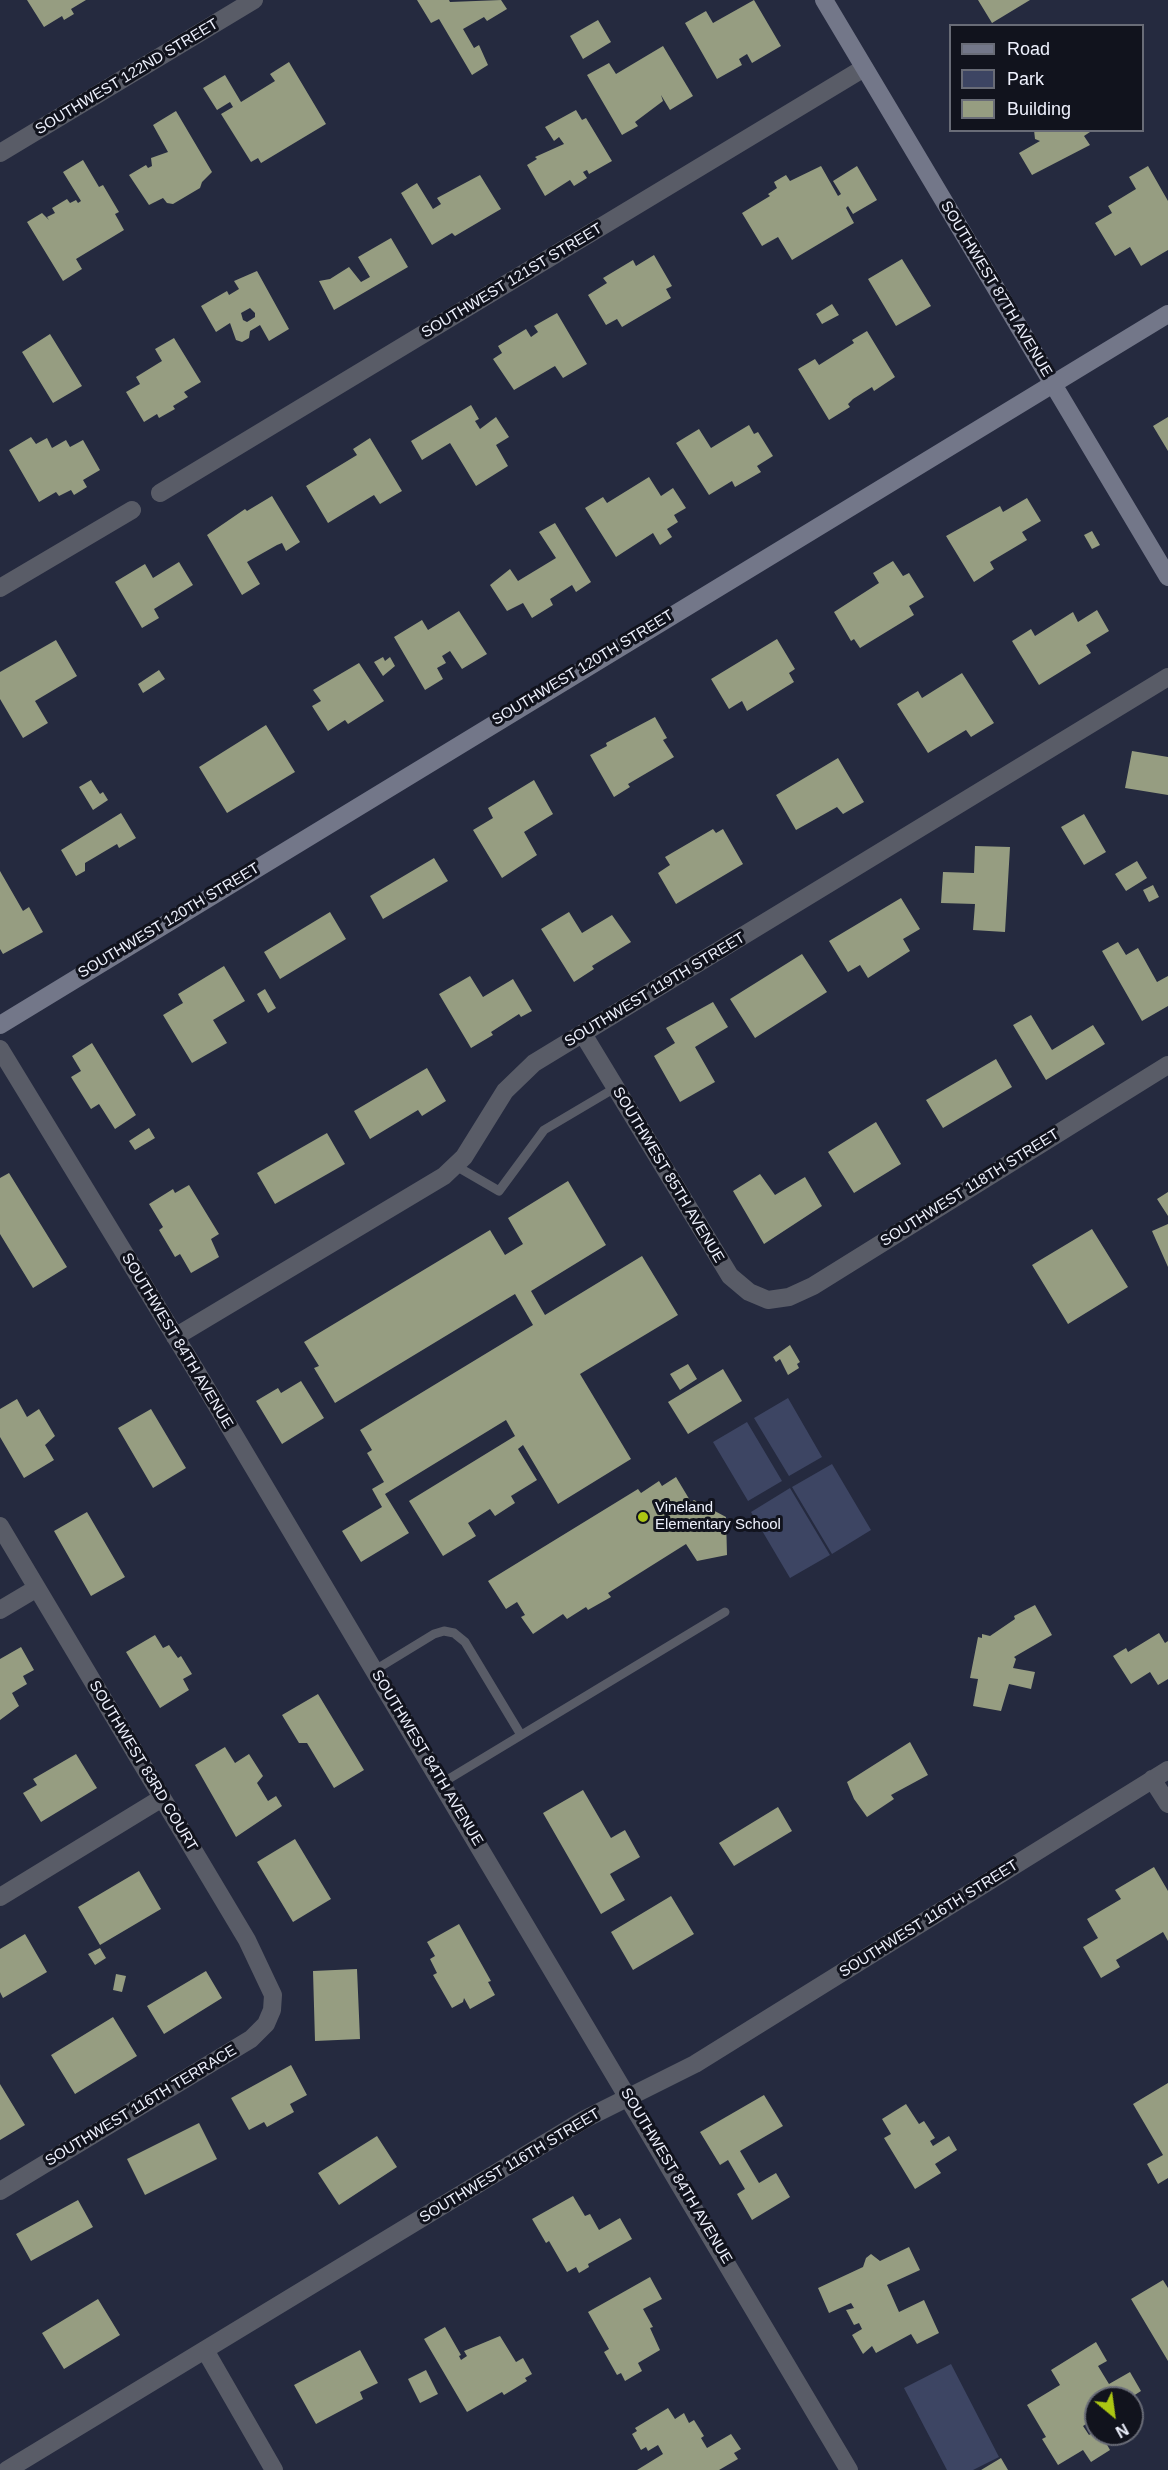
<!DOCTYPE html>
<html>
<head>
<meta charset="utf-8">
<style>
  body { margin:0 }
  #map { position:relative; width:1168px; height:2470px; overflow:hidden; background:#252a3f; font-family:Arial,sans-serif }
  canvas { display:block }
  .legend { position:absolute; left:949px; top:24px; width:195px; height:108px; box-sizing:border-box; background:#11131d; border:2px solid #696c77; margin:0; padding:8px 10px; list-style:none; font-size:18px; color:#eef1fd }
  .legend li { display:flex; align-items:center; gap:12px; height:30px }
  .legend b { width:30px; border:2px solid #696c77 }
  .north { position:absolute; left:1084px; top:2386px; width:60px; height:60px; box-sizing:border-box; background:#11131d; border:2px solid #696c77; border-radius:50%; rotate:151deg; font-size:16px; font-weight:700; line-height:24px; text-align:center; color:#eef1fd }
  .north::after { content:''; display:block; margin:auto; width:21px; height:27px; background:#acc613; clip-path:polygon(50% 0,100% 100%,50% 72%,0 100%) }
</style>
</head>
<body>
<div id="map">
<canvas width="1168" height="2470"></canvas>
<ul class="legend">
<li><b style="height:8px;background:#737789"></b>Road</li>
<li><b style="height:16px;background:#3d4563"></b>Park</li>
<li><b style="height:16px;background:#969d81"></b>Building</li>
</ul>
<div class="north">N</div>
</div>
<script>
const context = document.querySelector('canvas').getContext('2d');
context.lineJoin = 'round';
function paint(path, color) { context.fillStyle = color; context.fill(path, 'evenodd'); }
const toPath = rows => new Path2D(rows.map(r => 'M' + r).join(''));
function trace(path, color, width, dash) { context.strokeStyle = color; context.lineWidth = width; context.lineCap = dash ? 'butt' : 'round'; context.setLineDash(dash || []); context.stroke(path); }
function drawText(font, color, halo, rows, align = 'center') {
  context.font = font + ' Arial,sans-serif'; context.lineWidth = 6; context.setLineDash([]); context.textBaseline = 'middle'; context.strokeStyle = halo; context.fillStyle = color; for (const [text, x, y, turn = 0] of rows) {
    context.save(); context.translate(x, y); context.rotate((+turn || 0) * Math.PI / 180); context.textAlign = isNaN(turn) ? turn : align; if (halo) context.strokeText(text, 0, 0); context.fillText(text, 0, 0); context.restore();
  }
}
const green = toPath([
  [788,1398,822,1457,789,1476,754,1418],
  [747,1422,782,1481,748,1501,713,1442],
  [832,1464,871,1530,832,1554,792,1487],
  [790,1488,830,1555,790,1578,751,1512],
  [951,2364,999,2457,973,2470,947,2470,904,2388]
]);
const building = toPath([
  [27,0,86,0,71,9,74,14,64,20,62,16,44,27],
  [417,0,449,0,450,2,501,0,507,9,487,21,484,17,463,29,474,48,479,45,488,65,472,75,439,19,431,23],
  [754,0,781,46,752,63,747,54,739,59,742,65,717,79,685,23,706,11,713,23],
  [978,0,1030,0,992,23],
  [598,20,611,42,583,59,570,36],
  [663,46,693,96,670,110,661,95,663,101,635,122,638,126,622,135,587,75,609,63,616,74],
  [289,62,326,124,261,163,258,158,251,162,221,114,233,107,230,102,217,110,203,88,225,75,241,102,275,81,270,74],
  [576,110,582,120,586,118,612,161,589,174,587,170,583,172,587,178,574,186,570,180,545,196,527,165,537,159,535,157,564,144,559,137,554,141,545,127],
  [176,111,212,172,202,182,200,188,173,204,167,203,163,198,149,205,129,175,146,165,148,168,152,166,151,158,168,152,153,125],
  [1034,130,1093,130,1084,136,1090,145,1032,175,1019,153,1040,141,1035,139],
  [83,160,99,187,103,185,119,212,115,214,124,230,76,259,82,269,63,281,27,222,42,213,49,220,47,217,55,213,52,208,67,199,70,203,76,200,78,203,81,201,63,172],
  [821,166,838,196,841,194,833,181,857,166,877,200,853,214,848,206,846,208,854,223,792,260,778,237,762,246,742,213,770,196,768,194,777,188,774,182,786,175,790,181],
  [1148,166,1168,201,1168,250,1141,266,1130,247,1115,256,1095,223,1112,213,1108,206,1136,189,1129,177],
  [480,175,501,209,455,236,452,233,432,245,401,193,417,183,433,209,441,204,437,198],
  [391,238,408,267,334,310,319,281,330,279,349,267,361,282,370,277,358,257],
  [654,255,672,286,666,289,671,298,622,327,617,319,606,325,588,295,607,283,603,278,633,260,636,266],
  [902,259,931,306,896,326,868,279],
  [257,271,289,329,269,341,260,325,250,331,249,338,242,342,236,340,230,323,216,332,201,306,227,291,229,295,239,289,234,281],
  [250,308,255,313,255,317,247,322,243,320,241,313],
  [832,304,839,315,822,324,816,314],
  [557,313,587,364,563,378,555,366,514,390,493,359,502,353,498,346,526,329,531,337,538,332,534,326],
  [867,331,895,377,874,391,872,387,853,399,848,404,850,407,829,420,798,369,815,359,819,365,854,343,852,340],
  [50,334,82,386,53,403,22,352],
  [174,338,201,382,184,392,188,397,173,406,175,409,159,418,157,414,144,422,126,392,140,384,136,377,162,361,155,349],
  [471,405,479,419,475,421,480,429,496,417,509,437,496,445,508,466,476,486,450,443,422,460,411,441],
  [1168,417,1168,451,1153,426],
  [749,425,754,434,758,432,773,456,757,466,761,472,735,487,732,481,709,495,676,443,699,429,711,448],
  [31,437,36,444,47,438,52,448,66,440,70,447,83,440,100,470,83,480,87,487,74,495,71,490,59,496,56,492,39,502,9,450],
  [370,438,402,491,380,504,374,495,328,523,306,486,357,455,353,449],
  [649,477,661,496,673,488,686,508,674,515,678,522,667,529,672,537,660,545,653,533,616,557,585,508,603,497,607,503],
  [272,496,300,542,286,551,282,543,277,545,247,562,260,584,242,595,207,535,245,509,247,511],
  [1027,498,1041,521,1022,532,1027,540,990,562,994,569,974,582,946,536,1000,506,1003,512],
  [555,523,591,582,576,592,572,585,550,599,553,605,532,618,523,603,507,611,490,585,510,569,518,581,556,558,539,532],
  [1092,531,1100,545,1092,549,1084,535],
  [893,561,903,576,909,573,924,597,909,606,914,615,860,648,854,639,851,641,834,612,879,583,873,573],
  [179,562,193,585,154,609,159,618,142,628,115,582,145,564,153,578],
  [1097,610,1109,631,1086,645,1091,653,1039,685,1012,641,1031,629,1035,636,1073,612,1078,622],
  [459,611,487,654,462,669,450,651,442,656,446,663,437,668,443,679,425,690,394,637,422,620,428,630],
  [777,639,795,669,789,673,794,682,747,711,742,701,729,709,711,679],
  [56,640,77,676,35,701,48,723,23,738,0,699,0,672],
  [383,657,385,661,390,657,395,666,383,676,374,662],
  [359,663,384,701,348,724,345,720,328,731,312,706,321,701,313,690],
  [159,670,165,679,143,693,138,684],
  [962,673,994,723,971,737,966,730,928,753,897,704,918,691,922,698],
  [655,717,667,738,663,740,674,757,628,784,630,787,614,797,590,755,607,746,606,743],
  [266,725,295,772,227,813,199,767],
  [1132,751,1168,757,1168,795,1125,788],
  [838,758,864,802,843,814,837,807,796,830,776,795],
  [91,780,100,794,103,792,108,800,93,810,79,787],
  [534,780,553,814,524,832,537,855,502,878,473,830,493,818,488,808],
  [121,813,136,838,119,848,117,844,85,863,85,871,76,876,61,850],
  [1084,814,1106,852,1084,865,1061,827],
  [713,829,716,833,723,829,743,864,676,904,658,873,670,865,665,857],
  [975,846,1010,847,1005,932,973,930,975,904,941,903,943,872,974,873],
  [434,858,448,881,383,919,370,896],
  [1137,861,1147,878,1126,891,1115,874],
  [0,871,23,911,29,907,43,932,3,954,0,949],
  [1153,885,1159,897,1149,902,1143,890],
  [901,898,920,929,903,939,910,951,868,978,860,965,848,972,829,941],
  [330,912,346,939,280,979,264,952],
  [569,912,582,933,612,915,631,942,592,966,594,969,574,982,541,929],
  [1118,942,1126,955,1138,948,1157,982,1168,976,1168,1006,1142,1021,1102,951],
  [802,954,827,992,755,1038,730,999],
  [224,966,245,1001,213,1020,227,1043,192,1063,163,1015,183,1003,178,994],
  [470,976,483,997,513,979,532,1011,521,1017,519,1014,491,1032,493,1035,471,1048,439,994],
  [265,989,276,1008,268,1013,257,994],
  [713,1002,728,1027,695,1047,715,1082,680,1102,654,1056,675,1043,666,1028],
  [1031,1015,1052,1050,1093,1025,1105,1044,1046,1080,1013,1025],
  [92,1043,136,1115,115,1129,99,1104,91,1109,71,1077,81,1071,72,1056],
  [996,1059,1012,1087,943,1128,926,1100],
  [427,1068,446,1101,422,1116,418,1110,370,1139,354,1111],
  [876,1122,901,1164,854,1193,828,1152],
  [149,1128,155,1138,135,1150,129,1141],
  [327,1133,345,1164,275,1204,257,1173],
  [9,1173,67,1267,33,1288,0,1234,0,1178],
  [760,1174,775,1195,805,1177,822,1206,764,1244,733,1191],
  [568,1181,606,1245,531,1291,545,1315,642,1256,678,1315,580,1374,631,1459,558,1504,523,1445,518,1449,537,1480,511,1496,515,1503,495,1516,490,1509,468,1523,476,1536,443,1556,409,1501,515,1436,506,1420,385,1494,409,1533,361,1562,342,1531,382,1507,372,1489,384,1482,367,1453,372,1450,360,1430,533,1325,515,1294,335,1403,314,1368,319,1366,304,1342,490,1230,505,1255,523,1244,508,1218],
  [189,1185,219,1234,211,1239,219,1257,191,1273,180,1254,175,1257,159,1230,163,1227,149,1204,173,1189,175,1193],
  [1168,1192,1168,1216,1157,1199],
  [1168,1224,1168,1267,1152,1231],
  [1092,1229,1128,1287,1068,1324,1032,1265],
  [790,1345,800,1362,797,1364,799,1368,788,1375,780,1359,776,1362,773,1357],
  [688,1364,697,1379,680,1390,670,1374],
  [723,1369,742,1401,688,1434,668,1402],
  [301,1381,324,1418,282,1444,256,1401,278,1388,281,1393],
  [17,1399,27,1417,39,1409,55,1436,45,1445,54,1460,24,1478,0,1437,0,1409],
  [151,1409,186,1468,153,1488,118,1428],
  [676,1477,691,1502,694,1500,726,1517,727,1555,697,1561,686,1544,608,1593,611,1597,588,1610,586,1607,567,1619,563,1614,533,1634,521,1617,525,1615,517,1602,506,1609,488,1581,638,1489,641,1493,659,1481,662,1486],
  [87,1512,125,1577,91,1596,54,1531],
  [1035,1605,1052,1635,1014,1657,1016,1659,1013,1668,1035,1672,1031,1689,1009,1684,1001,1711,973,1706,978,1679,970,1678,978,1637,982,1638,982,1634,990,1636,1015,1619,1014,1616],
  [1159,1633,1165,1643,1168,1641,1168,1679,1158,1685,1150,1672,1131,1684,1113,1656,1126,1648,1128,1652],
  [155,1635,163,1648,169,1645,178,1658,181,1656,192,1674,183,1679,189,1690,160,1708,126,1652],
  [21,1647,34,1670,23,1676,27,1684,12,1693,19,1706,0,1720,0,1659],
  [318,1694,364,1770,334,1788,307,1743,299,1743,282,1715],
  [910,1742,928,1775,891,1795,894,1799,867,1817,854,1799,847,1782],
  [225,1747,235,1763,249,1754,263,1776,257,1783,268,1801,276,1796,282,1806,236,1837,195,1765],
  [76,1754,97,1788,41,1822,23,1793,37,1785,33,1779],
  [583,1790,611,1838,625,1830,640,1857,610,1874,625,1900,601,1914,543,1813],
  [778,1807,792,1831,734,1866,719,1843],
  [295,1839,331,1899,293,1922,257,1862],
  [1154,1867,1168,1891,1168,1941,1163,1932,1116,1960,1120,1967,1101,1978,1083,1947,1098,1938,1087,1919,1121,1899,1115,1890],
  [139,1871,161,1909,100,1945,78,1907],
  [671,1896,694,1934,633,1970,611,1932],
  [459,1924,491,1981,488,1982,495,1995,470,2009,464,1998,463,2002,452,2008,433,1975,437,1973,430,1959,435,1956,427,1942],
  [25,1934,47,1972,3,1998,0,1992,0,1949],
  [100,1948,106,1958,95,1965,88,1954],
  [357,1969,360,2039,315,2041,313,1971],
  [206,1971,222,1998,164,2034,147,2006],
  [116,1974,126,1976,122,1992,113,1990],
  [113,2017,137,2056,75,2094,51,2055],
  [291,2065,307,2095,290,2104,294,2112,267,2127,264,2122,249,2130,231,2098],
  [1168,2083,1168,2178,1158,2184,1147,2164,1163,2155,1133,2104],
  [0,2084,25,2125,0,2140],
  [764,2095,783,2126,740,2151,759,2183,776,2173,790,2197,752,2220,737,2194,745,2189,728,2160,720,2165,700,2132],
  [906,2104,919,2124,924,2121,935,2138,930,2141,933,2146,949,2136,957,2150,935,2164,941,2173,915,2189,884,2138,891,2134,882,2119],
  [199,2123,217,2159,145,2195,127,2159],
  [377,2136,397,2167,339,2205,318,2173],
  [573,2196,585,2216,590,2214,599,2230,620,2218,632,2239,588,2264,589,2267,579,2273,576,2267,567,2272,549,2241,546,2243,532,2219],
  [78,2200,93,2227,31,2261,16,2234],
  [909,2247,920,2270,887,2285,899,2312,924,2300,939,2333,917,2344,911,2334,876,2353,872,2346,863,2354,852,2335,862,2329,859,2323,854,2325,846,2310,854,2308,851,2303,829,2313,818,2288,863,2267,866,2258,871,2254,880,2261],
  [650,2277,662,2299,643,2309,653,2327,650,2328,660,2350,638,2363,642,2371,625,2381,621,2373,617,2375,604,2352,609,2349,588,2312],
  [1163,2280,1168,2288,1168,2361,1131,2299],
  [98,2299,120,2335,64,2369,42,2333],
  [445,2327,461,2355,459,2356,461,2360,467,2356,464,2351,500,2336,516,2362,523,2358,532,2374,525,2378,527,2381,504,2395,502,2392,467,2412,424,2339],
  [1096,2342,1107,2361,1098,2366,1109,2384,1130,2372,1141,2391,1130,2398,1096,2398,1096,2418,1083,2426,1089,2435,1096,2431,1096,2434,1101,2434,1110,2450,1091,2462,1083,2450,1058,2465,1042,2439,1046,2437,1027,2405,1060,2385,1051,2370],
  [360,2350,378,2383,360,2392,363,2399,316,2424,294,2385],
  [426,2370,438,2394,420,2403,408,2379],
  [668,2408,675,2419,684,2413,689,2423,694,2420,704,2436,701,2438,707,2448,731,2434,741,2449,734,2453,738,2459,719,2470,637,2470,663,2454,658,2445,648,2451,646,2447,641,2450,632,2434,637,2431,635,2428],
  [1001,2458,1008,2470,981,2470]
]);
const lane = toPath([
  [456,1166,499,1191,544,1130,615,1088],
  [375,1670,434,1634,444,1631,454,1633,465,1642,521,1735],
  [442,1783,725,1612]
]);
const street = toPath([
  [0,153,254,0],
  [160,493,864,68],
  [0,588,132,510],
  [583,1034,730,1276,749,1292,768,1300,789,1297,813,1286,1168,1065],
  [0,1049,195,1369,849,2470],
  [175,1337,444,1176,464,1157,505,1091,534,1063,1168,677],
  [0,1526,247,1940,273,1995,272,2010,266,2024,251,2039,0,2191],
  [0,1610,37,1588],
  [1152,1779,1168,1804],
  [0,1897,162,1798],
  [205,2350,274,2470],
  [7,2470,585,2119,695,2064,1168,1770]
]);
const secondary = toPath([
  [824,0,1168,577],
  [0,1025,1168,314]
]);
const markers = [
  [643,1517,6,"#acc613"]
];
const streetNames = [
  ["SOUTHWEST 122ND STREET",127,77,-31],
  ["SOUTHWEST 121ST STREET",512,281,-31],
  ["SOUTHWEST 87TH AVENUE",996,289,59],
  ["SOUTHWEST 120TH STREET",583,668,-31],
  ["SOUTHWEST 120TH STREET",169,921,-31],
  ["SOUTHWEST 119TH STREET",655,990,-31],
  ["SOUTHWEST 85TH AVENUE",668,1175,59],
  ["SOUTHWEST 118TH STREET",970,1188,-32],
  ["SOUTHWEST 84TH AVENUE",177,1341,59],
  ["SOUTHWEST 84TH AVENUE",427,1758,59],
  ["SOUTHWEST 83RD COURT",143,1766,59],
  ["SOUTHWEST 116TH STREET",929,1919,-32],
  ["SOUTHWEST 116TH TERRACE",141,2106,-31],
  ["SOUTHWEST 116TH STREET",510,2166,-31],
  ["SOUTHWEST 84TH AVENUE",676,2176,59]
];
const poiNames = [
  ["Vineland",655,1508],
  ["Elementary School",655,1525]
];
paint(green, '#3d4563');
paint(building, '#969d81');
trace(lane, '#595c67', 9);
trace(street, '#595c67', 18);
trace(secondary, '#737789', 18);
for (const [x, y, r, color] of markers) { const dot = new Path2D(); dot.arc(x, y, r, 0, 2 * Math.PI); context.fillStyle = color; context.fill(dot); trace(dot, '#11131d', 2); }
drawText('15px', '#eef1fd', '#11131d', streetNames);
drawText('15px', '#eef1fd', '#11131d', poiNames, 'left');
</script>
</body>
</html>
